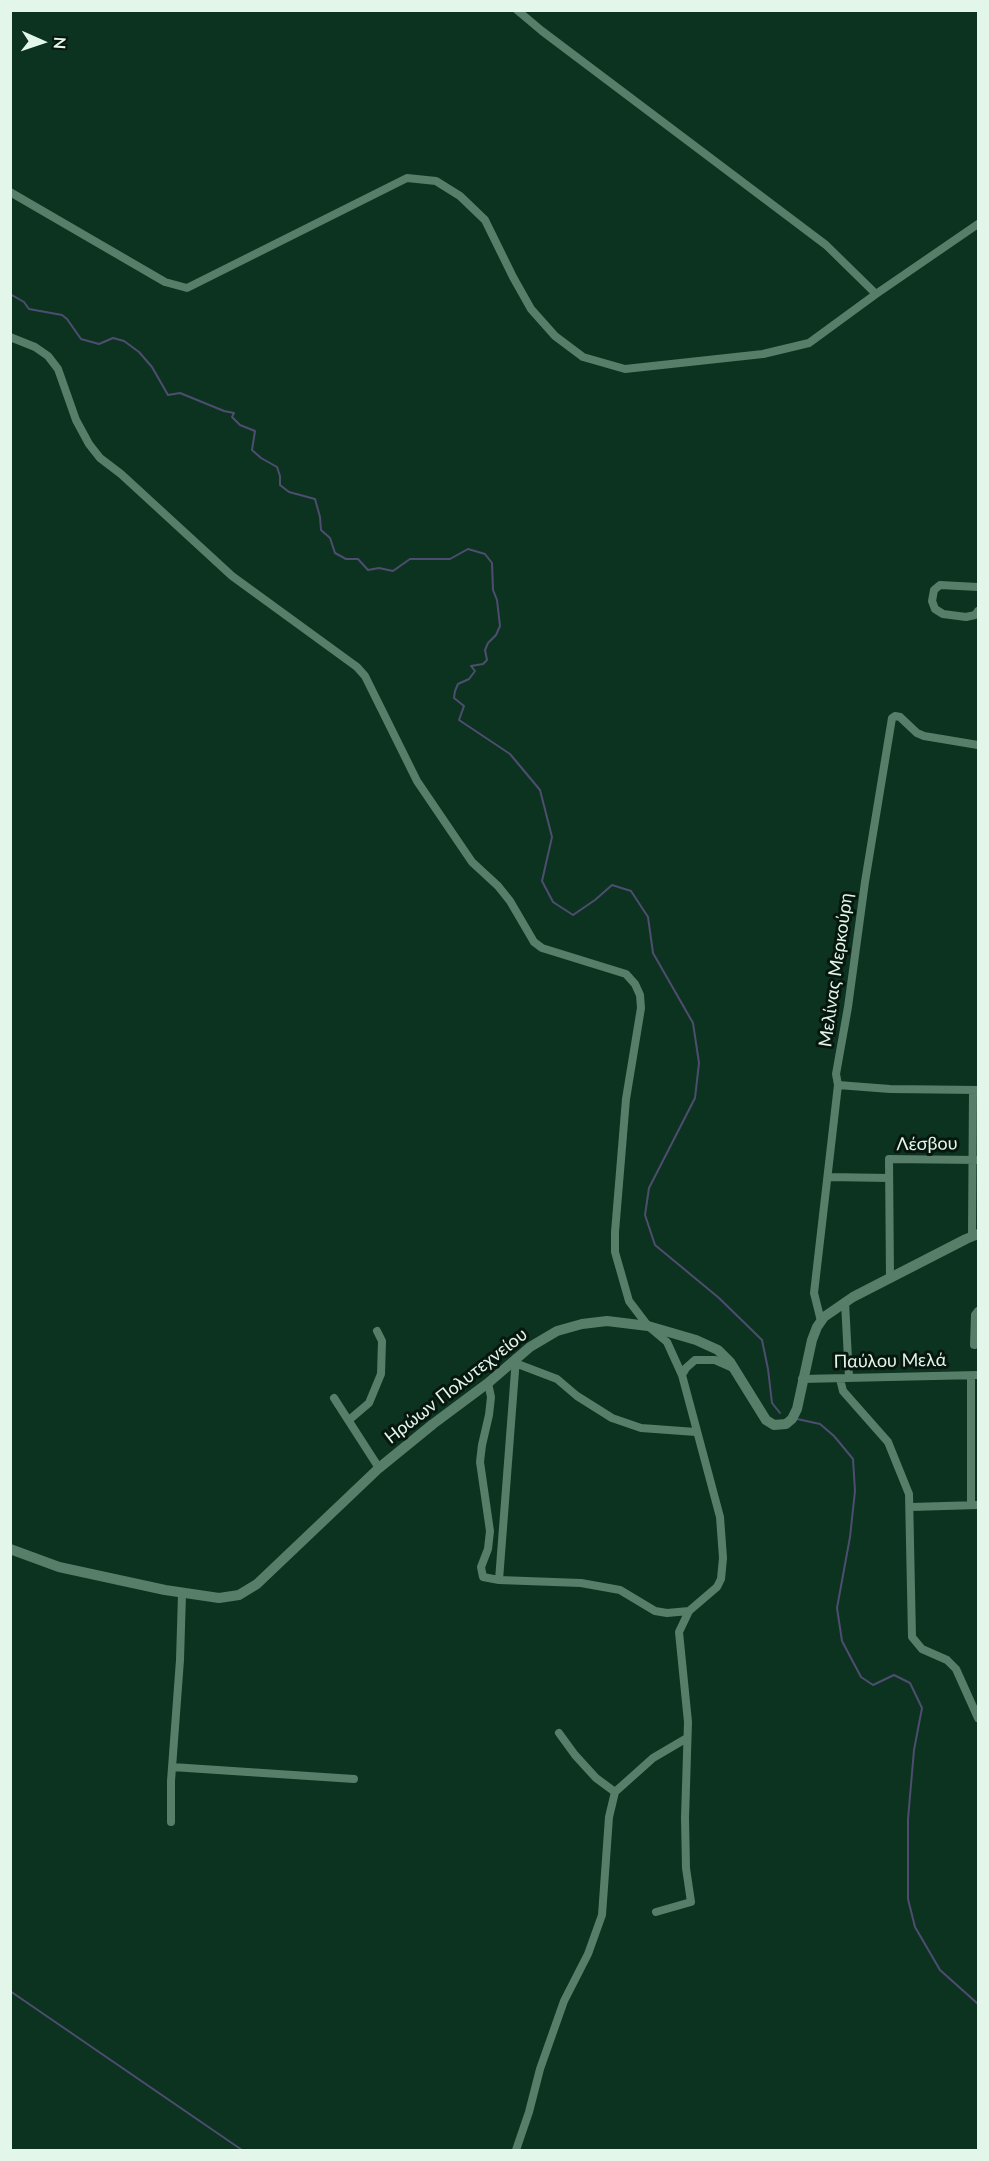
<!DOCTYPE html>
<html>
<head>
<meta charset="utf-8">
<style>
  body { margin:0 }
  #map { position:relative; width:989px; height:2161px; overflow:hidden; background:#0c3320; font-family:Lato,sans-serif }
  canvas { display:block }
  .frame { position:absolute; inset:0; border:12px solid #e2f6ea; pointer-events:none }
  .north { position:absolute; left:12px; top:12px; width:60px; height:60px; -webkit-text-stroke:4px #07170f; paint-order:stroke; rotate:93deg; font-size:16px; font-weight:700; line-height:24px; text-align:center; color:#e2f6ea }
  .north::after { content:''; display:block; margin:auto; width:21px; height:27px; background:#e2f6ea; clip-path:polygon(50% 0,100% 100%,50% 72%,0 100%) }
</style>
</head>
<body>
<div id="map">
<canvas width="989" height="2161"></canvas>
<div class="frame"></div>
<div class="north">N</div>
</div>
<script>
const context = document.querySelector('canvas').getContext('2d');
context.lineJoin = 'round';
const toPath = rows => new Path2D(rows.map(r => 'M' + r).join(''));
function trace(path, color, width, dash) { context.strokeStyle = color; context.lineWidth = width; context.lineCap = dash ? 'butt' : 'round'; context.setLineDash(dash || []); context.stroke(path); }
function drawText(font, color, halo, rows, align = 'center') {
  context.font = font + ' Lato,sans-serif'; context.lineWidth = 6; context.setLineDash([]); context.textBaseline = 'middle'; context.strokeStyle = halo; context.fillStyle = color; for (const [text, x, y, turn = 0] of rows) {
    context.save(); context.translate(x, y); context.rotate((+turn || 0) * Math.PI / 180); context.textAlign = isNaN(turn) ? turn : align; if (halo) context.strokeText(text, 0, 0); context.fillText(text, 0, 0); context.restore();
  }
}
const stream = toPath([
  [10,294,24,302,29,309,62,315,67,319,81,339,99,344,113,338,124,341,139,352,152,367,168,395,180,393,224,411,234,413,232,417,240,425,255,431,252,450,261,458,277,467,280,476,280,485,289,492,315,499,320,517,321,530,330,538,335,553,346,559,358,559,368,570,379,568,393,571,410,559,450,559,468,549,485,554,492,563,493,590,497,600,500,626,496,635,488,643,485,650,487,660,483,664,471,666,475,671,469,679,458,684,455,691,454,698,464,706,459,720,510,754,540,790,552,837,542,881,553,902,573,915,595,900,612,885,631,891,648,917,653,953,693,1023,699,1063,695,1098,649,1188,645,1215,655,1245,719,1298,762,1340,768,1369,772,1403,780,1413],
  [797,1419,820,1424,834,1436,853,1459,855,1491,850,1537,837,1608,842,1641,861,1677,873,1685,894,1675,910,1683,922,1708,914,1750,908,1819,908,1899,915,1927,940,1970,978,2004],
  [10,1991,242,2150]
]);
const minor = toPath([
  [517,10,542,31,826,245,876,294],
  [10,192,165,282,187,288,407,178,436,181,460,196,485,220,513,277,531,309,555,336,583,357,625,369,763,354,809,343,876,294,978,224],
  [10,337,35,347,48,356,58,369,76,420,89,444,100,458,121,474,232,576,357,667,365,676,417,781,472,862,498,886,510,901,534,942,542,948,626,974,635,984,640,995,641,1008,626,1099,615,1232,615,1252,629,1301,648,1326,667,1342,682,1375],
  [978,587,940,585,934,590,932,601,935,609,943,614,966,617,975,615,978,611],
  [838,1085,890,1089,978,1090],
  [828,1177,889,1178],
  [972,1236,973,1090],
  [890,1278,889,1159,978,1160],
  [845,1302,849,1378],
  [821,1321,814,1293,838,1085,836,1074,848,1007,865,882,892,718,895,716,900,717,917,733,924,736,978,745],
  [974,1345,975,1315,978,1311],
  [511,1365,515,1363,557,1379,577,1396,612,1418,641,1428,696,1432],
  [971,1376,971,1505],
  [802,1379,978,1375],
  [840,1379,843,1391,888,1442,909,1494,912,1637,922,1649,947,1660,956,1669,978,1718],
  [488,1383,491,1397,489,1415,482,1445,480,1462,490,1531,488,1549,481,1567,483,1577,499,1580,581,1583,620,1590,655,1611,667,1613,689,1611],
  [334,1398,379,1468],
  [349,1420,369,1403,381,1374,382,1341,377,1331],
  [911,1507,978,1505],
  [499,1580,516,1358],
  [559,1733,575,1755,596,1778,615,1792],
  [172,1767,354,1779],
  [171,1822,171,1781,180,1660,182,1594],
  [656,1912,691,1902,686,1868,685,1818,688,1722,679,1632,689,1611,717,1587,721,1579,723,1558,720,1517,682,1375,686,1368,695,1360,715,1360,733,1368],
  [516,2150,529,2112,540,2069,564,2001,588,1954,602,1915,609,1817,615,1792,653,1758,687,1738]
]);
const tertiary = toPath([
  [10,1549,59,1567,165,1590,219,1598,239,1595,257,1584,379,1468,433,1424,488,1383,530,1347,557,1331,582,1324,607,1321,648,1326,696,1340,718,1350,730,1362,766,1420,774,1425,786,1424,792,1419,797,1409,812,1340,817,1327,824,1317,853,1297,966,1239,978,1234]
]);
const streetNames = [
  ["Μελίνας Μερκούρη",836,970,-82],
  ["Λέσβου",927,1144,-1],
  ["Παύλου Μελά",890,1361,-1],
  ["Ηρώων Πολυτεχνείου",456,1386,-38]
];
trace(stream, '#4e4d70', 2);
trace(minor, '#577e68', 8);
trace(tertiary, '#577e68', 10);
drawText('18px', '#e2f6ea', '#07170f', streetNames);
</script>
</body>
</html>
